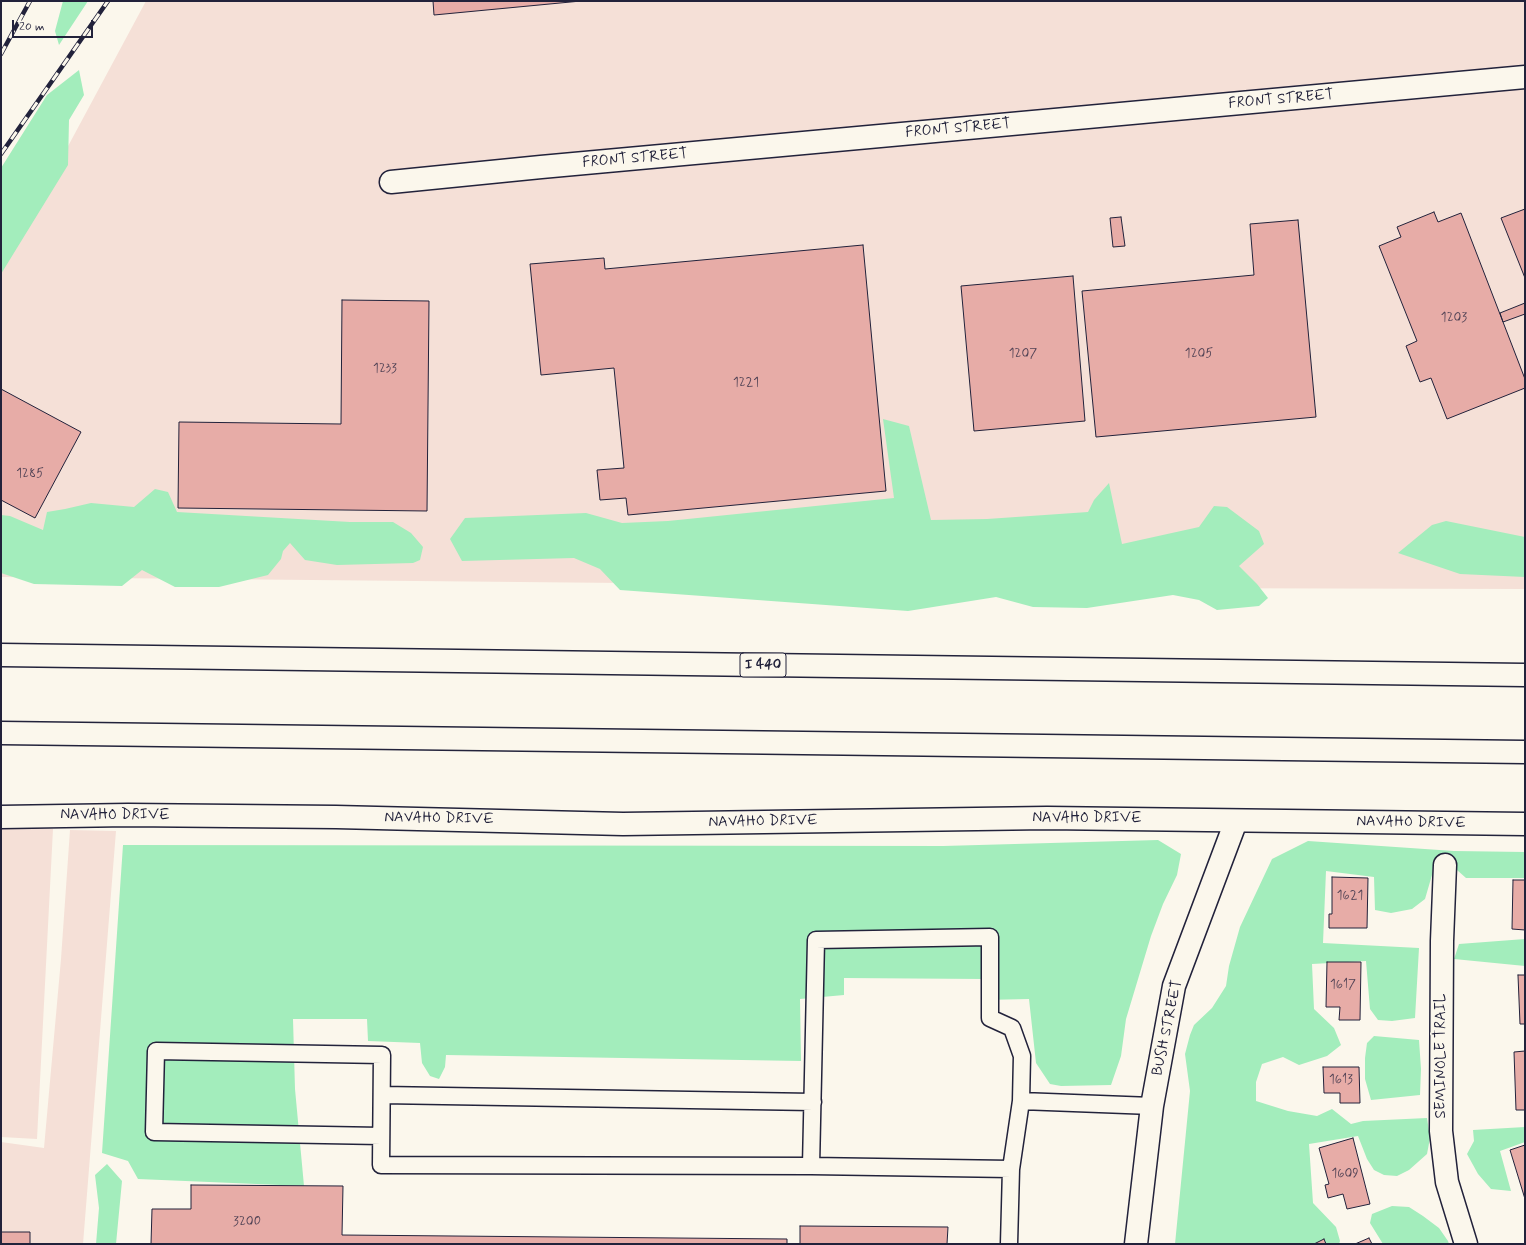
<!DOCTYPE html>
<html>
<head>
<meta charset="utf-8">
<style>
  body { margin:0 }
  #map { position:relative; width:1526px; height:1245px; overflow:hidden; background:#fbf7ec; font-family:Mynerve,sans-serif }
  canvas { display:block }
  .frame { position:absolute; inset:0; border:2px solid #22223b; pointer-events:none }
  .scale { position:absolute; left:12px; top:20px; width:81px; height:18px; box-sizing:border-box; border:2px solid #22223b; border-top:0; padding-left:5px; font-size:12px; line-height:14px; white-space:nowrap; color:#22223b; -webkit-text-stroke:3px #fbf7ec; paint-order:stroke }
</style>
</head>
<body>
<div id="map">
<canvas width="1526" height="1245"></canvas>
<div class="frame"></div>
<div class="scale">20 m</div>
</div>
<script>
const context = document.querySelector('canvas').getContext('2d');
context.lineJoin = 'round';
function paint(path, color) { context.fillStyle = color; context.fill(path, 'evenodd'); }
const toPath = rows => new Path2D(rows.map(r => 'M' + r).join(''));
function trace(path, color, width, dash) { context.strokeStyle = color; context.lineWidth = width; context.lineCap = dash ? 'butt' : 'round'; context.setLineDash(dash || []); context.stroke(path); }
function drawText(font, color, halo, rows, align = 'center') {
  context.font = font + ' Mynerve,sans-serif'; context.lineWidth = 3; context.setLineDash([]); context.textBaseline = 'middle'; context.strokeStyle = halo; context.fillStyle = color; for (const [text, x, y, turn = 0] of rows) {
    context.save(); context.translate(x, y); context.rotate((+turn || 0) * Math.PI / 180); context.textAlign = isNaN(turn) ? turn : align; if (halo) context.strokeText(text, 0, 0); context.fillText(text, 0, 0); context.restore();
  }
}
const built = toPath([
  [146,1,1525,1,1525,589,1141,588,1,577,1,271],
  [1,826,53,829,37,1139,1,1137],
  [70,830,116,831,83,1244,1,1244,1,1142,44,1148,61,959]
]);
const green = toPath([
  [63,1,88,1,59,45,55,31],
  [79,70,84,95,69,120,68,165,1,274,1,168,47,95],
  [883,419,909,426,931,520,987,519,1088,512,1094,500,1109,483,1122,544,1199,527,1214,506,1227,507,1259,531,1264,544,1239,566,1257,584,1268,598,1259,606,1217,610,1199,600,1173,595,1087,608,1033,607,996,597,908,611,730,598,620,590,600,569,574,558,462,561,450,539,465,518,586,513,622,523,668,521,894,498],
  [155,489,168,492,177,512,350,522,393,522,411,533,423,547,420,560,413,563,337,565,305,560,290,543,283,551,281,559,268,575,219,587,175,587,142,570,122,586,34,584,1,573,1,515,10,516,43,530,47,512,65,509,91,503,134,507],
  [1446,521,1525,537,1525,577,1460,574,1398,553,1432,525],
  [1158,840,1181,854,1177,875,1163,904,1151,936,1126,1019,1121,1056,1111,1085,1061,1086,1050,1084,1036,1063,1029,999,984,1000,983,979,844,978,844,995,800,999,801,1061,446,1055,445,1067,439,1079,430,1076,422,1063,420,1043,368,1041,367,1019,293,1019,295,1089,304,1186,138,1179,128,1161,102,1153,123,845,943,846],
  [1308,841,1454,851,1525,852,1525,878,1466,878,1457,870,1443,866,1432,875,1425,899,1412,909,1391,913,1375,910,1374,877,1326,871,1323,943,1419,948,1415,1018,1392,1021,1378,1020,1370,1009,1366,961,1312,964,1314,1009,1334,1028,1341,1045,1327,1056,1299,1065,1283,1057,1262,1064,1256,1082,1256,1101,1288,1111,1317,1116,1332,1109,1351,1124,1363,1121,1427,1118,1430,1138,1427,1154,1409,1170,1397,1176,1384,1175,1374,1170,1367,1159,1358,1136,1309,1144,1313,1203,1336,1227,1340,1241,1339,1244,1175,1244,1190,1091,1185,1054,1190,1035,1194,1025,1212,1008,1226,986,1229,966,1240,927,1272,859],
  [1525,939,1525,966,1454,959,1459,944],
  [1374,1036,1419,1040,1421,1069,1420,1095,1371,1100,1365,1079,1365,1058,1367,1043],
  [1525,1127,1525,1142,1500,1151,1511,1191,1491,1189,1478,1174,1467,1154,1474,1141,1473,1130],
  [107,1164,122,1181,116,1244,96,1244,99,1208,95,1175],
  [1392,1206,1409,1207,1423,1216,1439,1228,1448,1241,1449,1244,1383,1244,1370,1223,1372,1214]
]);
const building = toPath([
  [433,1,581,1,434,15,433,1],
  [1525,209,1525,278,1501,218,1525,209],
  [1434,212,1438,222,1461,213,1525,379,1525,388,1447,419,1431,378,1420,382,1406,346,1417,341,1379,246,1401,237,1397,227,1434,212],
  [1121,217,1125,246,1113,247,1110,218,1121,217],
  [1298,220,1316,417,1096,437,1082,291,1254,275,1250,224,1298,220],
  [863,245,886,491,628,515,626,498,600,500,597,470,624,468,614,368,541,375,530,264,604,258,605,269,863,245],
  [1073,276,1085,421,974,431,961,286,1073,276],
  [342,300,429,301,427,511,178,508,179,422,341,424,342,300],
  [1525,303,1525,314,1503,322,1500,313,1525,303],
  [1,389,81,432,35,518,1,500,1,389],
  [1332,877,1368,878,1367,928,1329,928,1329,914,1332,914,1332,877],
  [1513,880,1525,880,1525,930,1512,929,1513,880],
  [1327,962,1361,962,1360,1020,1339,1020,1340,1007,1326,1007,1327,962],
  [1518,975,1525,975,1525,1024,1520,1024,1518,975],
  [1525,1051,1525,1110,1516,1110,1514,1052,1525,1051],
  [1323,1067,1359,1067,1360,1103,1340,1103,1340,1093,1324,1093,1323,1067],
  [1353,1138,1370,1204,1347,1209,1343,1194,1328,1198,1325,1185,1329,1184,1319,1148,1353,1138],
  [1525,1145,1525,1199,1510,1150,1525,1145],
  [191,1185,343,1186,342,1235,787,1239,787,1244,151,1244,152,1209,191,1209,191,1185],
  [800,1226,948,1227,947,1244,800,1244,800,1226],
  [1,1232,30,1232,30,1244,1,1244,1,1232],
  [1369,1238,1372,1244,1355,1244,1369,1238],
  [1324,1239,1326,1244,1314,1244,1324,1239]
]);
const service = toPath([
  [382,1095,813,1102],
  [1021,1101,1152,1106],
  [381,1136,154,1132,156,1051,382,1055,381,1165,811,1166,1011,1169],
  [811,1166,816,940,990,937,990,1018,1012,1028,1022,1056,1021,1101,1011,1169,1009,1244]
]);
const minor = toPath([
  [1445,865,1442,941,1441,1131,1447,1182,1466,1244],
  [1136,1244,1152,1106,1174,986,1236,821]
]);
const tertiary = toPath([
  [391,182,541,167,1525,77],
  [1,817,128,815,336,817,623,824,1047,818,1525,824]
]);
const motorway = toPath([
  [1,655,1525,675],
  [1,733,1525,752]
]);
const rail = toPath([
  [1,54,30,1],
  [1,154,108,1]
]);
const numberNames = [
  ["1203",1454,318],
  ["1207",1023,354],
  ["1205",1199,354],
  ["1233",385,369],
  ["1221",746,383],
  ["1285",30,474],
  ["1621",1350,896],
  ["1617",1343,985],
  ["1613",1341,1080],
  ["1609",1345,1174],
  ["3200",247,1222]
];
const shields = [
  [763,665,46]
];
const shieldNames = [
  ["I 440",763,665]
];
const streetNames = [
  ["FRONT STREET",1281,100,-5],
  ["FRONT STREET",958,129,-5],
  ["FRONT STREET",635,159,-5],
  ["NAVAHO DRIVE",115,816],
  ["NAVAHO DRIVE",439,819,1],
  ["NAVAHO DRIVE",1087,819],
  ["NAVAHO DRIVE",763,822,-1],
  ["NAVAHO DRIVE",1411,823,1],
  ["BUSH STREET",1168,1028,-78],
  ["SEMINOLE TRAIL",1442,1056,-90]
];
paint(built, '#f5e0d7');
paint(green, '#a3edbc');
paint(building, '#e7aca7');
trace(building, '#22223b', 1);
trace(service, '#22223b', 19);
trace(minor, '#22223b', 25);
trace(tertiary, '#22223b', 25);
trace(motorway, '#22223b', 25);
trace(service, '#fbf7ec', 16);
trace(minor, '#fbf7ec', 22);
trace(tertiary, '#fbf7ec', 22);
trace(motorway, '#fbf7ec', 22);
trace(rail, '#22223b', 4.5);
trace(rail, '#fbf7ec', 3, [9]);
drawText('13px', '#534456', null, numberNames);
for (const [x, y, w] of shields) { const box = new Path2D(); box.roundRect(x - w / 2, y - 12, w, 24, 3); context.fillStyle = '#fbf7ec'; context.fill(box); trace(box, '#22223b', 1); }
drawText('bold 14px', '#22223b', null, shieldNames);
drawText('15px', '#22223b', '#fbf7ec', streetNames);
</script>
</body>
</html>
